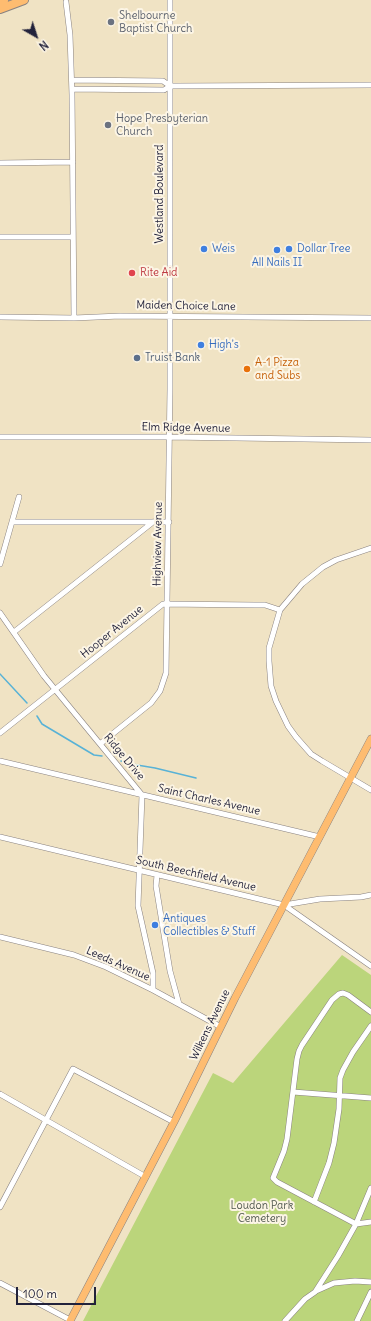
<!DOCTYPE html>
<html>
<head>
<meta charset="utf-8">
<style>
  body { margin:0 }
  #map { position:relative; width:371px; height:1321px; overflow:hidden; background:#f0e3c4; font-family:Delius,sans-serif }
  canvas { display:block }
  .north { position:absolute; left:16px; top:16px; width:40px; height:40px; -webkit-text-stroke:3px #fcf5e5; paint-order:stroke; rotate:141deg; font-size:11px; font-weight:700; line-height:16px; text-align:center; color:#22223b }
  .north::after { content:''; display:block; margin:auto; width:14px; height:18px; background:#22223b; clip-path:polygon(50% 0,100% 100%,50% 72%,0 100%) }
  .scale { position:absolute; left:16px; top:1287px; width:80px; height:18px; box-sizing:border-box; border:2px solid #22223b; border-top:0; padding-left:5px; font-size:12px; line-height:14px; white-space:nowrap; color:#22223b; -webkit-text-stroke:3px #fcf5e5; paint-order:stroke }
</style>
</head>
<body>
<div id="map">
<canvas width="371" height="1321"></canvas>
<div class="north">N</div>
<div class="scale">100 m</div>
</div>
<script>
const context = document.querySelector('canvas').getContext('2d');
context.lineJoin = 'round';
function paint(path, color) { context.fillStyle = color; context.fill(path, 'evenodd'); }
const toPath = rows => new Path2D(rows.map(r => 'M' + r).join(''));
function trace(path, color, width, dash) { context.strokeStyle = color; context.lineWidth = width; context.lineCap = dash ? 'butt' : 'round'; context.setLineDash(dash || []); context.stroke(path); }
function drawText(font, color, halo, rows, align = 'center') {
  context.font = font + ' Delius,sans-serif'; context.lineWidth = 4; context.setLineDash([]); context.textBaseline = 'middle'; context.strokeStyle = halo; context.fillStyle = color; for (const [text, x, y, turn = 0] of rows) {
    context.save(); context.translate(x, y); context.rotate((+turn || 0) * Math.PI / 180); context.textAlign = isNaN(turn) ? turn : align; if (halo) context.strokeText(text, 0, 0); context.fillText(text, 0, 0); context.restore();
  }
}
const green = toPath([
  [342,955,371,975,371,1321,83,1321,213,1073,233,1083]
]);
const stream = toPath([
  [0,674,27,703],
  [37,716,42,724,94,755,102,756],
  [121,761,137,765,155,768,196,778]
]);
const minor = toPath([
  [66,2,70,35,72,95,74,318],
  [72,80,163,81,170,86],
  [72,89,164,90,170,86,176,86,371,85],
  [0,163,73,162],
  [0,237,73,237],
  [0,317,74,318,120,316,371,318],
  [0,437,169,437,371,440],
  [12,522,169,522],
  [371,548,336,560,323,567,302,584,280,610,269,648,269,661,271,686,276,701,288,726,296,737,311,754,322,761,371,790],
  [0,564,19,497],
  [0,613,44,676,142,795,138,906,153,973,153,990],
  [14,632,153,522],
  [0,733,163,604,255,605,265,605,280,610],
  [100,744,151,703,160,691,166,673,170,389,170,0],
  [0,761,320,837],
  [0,837,284,905,371,966],
  [157,875,156,886,170,971,179,1004],
  [284,905,320,899,361,897,371,895],
  [0,937,74,955,106,967,153,990,221,1027],
  [293,1092,371,1098],
  [0,1094,146,1177],
  [371,1188,356,1224,371,1222],
  [314,1202,329,1163,334,1143,339,1109,340,1078,343,1070,353,1052,371,1026],
  [0,1207,73,1069,174,1122],
  [0,1283,70,1320],
  [316,1291,334,1283,355,1281,371,1282],
  [285,1321,305,1299,315,1292,338,1256,356,1224,277,1182,273,1178,284,1151,287,1139,297,1059,299,1051,302,1045,332,1000,339,994,343,993,348,995,371,1012],
  [357,1321,371,1292]
]);
const major = toPath([
  [70,1321,174,1122,235,998,371,739]
]);
const highway = toPath([
  [0,2,4,0],
  [0,9,24,0]
]);
const markers = [
  [111,22,4,"#6b7280"],
  [108,125,4,"#6b7280"],
  [204,249,4,"#3f7fe0"],
  [289,249,4,"#3f7fe0"],
  [277,250,4,"#3f7fe0"],
  [132,273,4,"#e0444e"],
  [201,345,4,"#3f7fe0"],
  [137,358,4,"#5c6f8a"],
  [247,369,4,"#e8710a"],
  [155,925,4,"#3f7fe0"]
];
const worshipNames = [
  ["Shelbourne",119,16],
  ["Baptist Church",119,29],
  ["Hope Presbyterian",116,119],
  ["Church",116,132]
];
const streetNames = [
  ["Westland Boulevard",160,194,-90],
  ["Maiden Choice Lane",186,306,1],
  ["Elm Ridge Avenue",186,428,1],
  ["Highview Avenue",158,544,-89],
  ["Hooper Avenue",112,632,-39],
  ["Ridge Drive",124,757,50],
  ["Saint Charles Avenue",209,800,13],
  ["South Beechfield Avenue",196,874,13],
  ["Leeds Avenue",118,964,24],
  ["Wilkens Avenue",210,1025,-64]
];
const shopNames = [
  ["Weis",212,249],
  ["Dollar Tree",297,249],
  ["All Nails II",277,263,"center"],
  ["High's",209,345],
  ["Antiques",163,919],
  ["Collectibles & Stuff",163,932]
];
const healthNames = [
  ["Rite Aid",140,273]
];
const serviceNames = [
  ["Truist Bank",145,358]
];
const foodNames = [
  ["A-1 Pizza",255,363],
  ["and Subs",255,376]
];
const parkNames = [
  ["Loudon Park",262,1206],
  ["Cemetery",262,1219]
];
paint(green, '#bbd57b');
trace(stream, '#58b2d6', 1.5);
trace(minor, '#898280', 6);
trace(major, '#898280', 8);
trace(highway, '#898280', 10);
trace(minor, '#fff', 5);
trace(major, '#febc70', 7);
trace(highway, '#febc70', 8);
for (const [x, y, r, color] of markers) { const dot = new Path2D(); dot.arc(x, y, r, 0, 2 * Math.PI); context.fillStyle = color; context.fill(dot); trace(dot, '#fcf5e5', 1.5); }
drawText('11px', '#5b616d', '#fcf5e5', worshipNames, 'left');
drawText('11px', '#22223b', '#fcf5e5', streetNames);
drawText('11px', '#366cbe', '#fcf5e5', shopNames, 'left');
drawText('11px', '#be3a42', '#fcf5e5', healthNames, 'left');
drawText('11px', '#4e5e75', '#fcf5e5', serviceNames, 'left');
drawText('11px', '#c56008', '#fcf5e5', foodNames, 'left');
drawText('11px', '#50584e', '#fcf5e5', parkNames);
</script>
</body>
</html>
